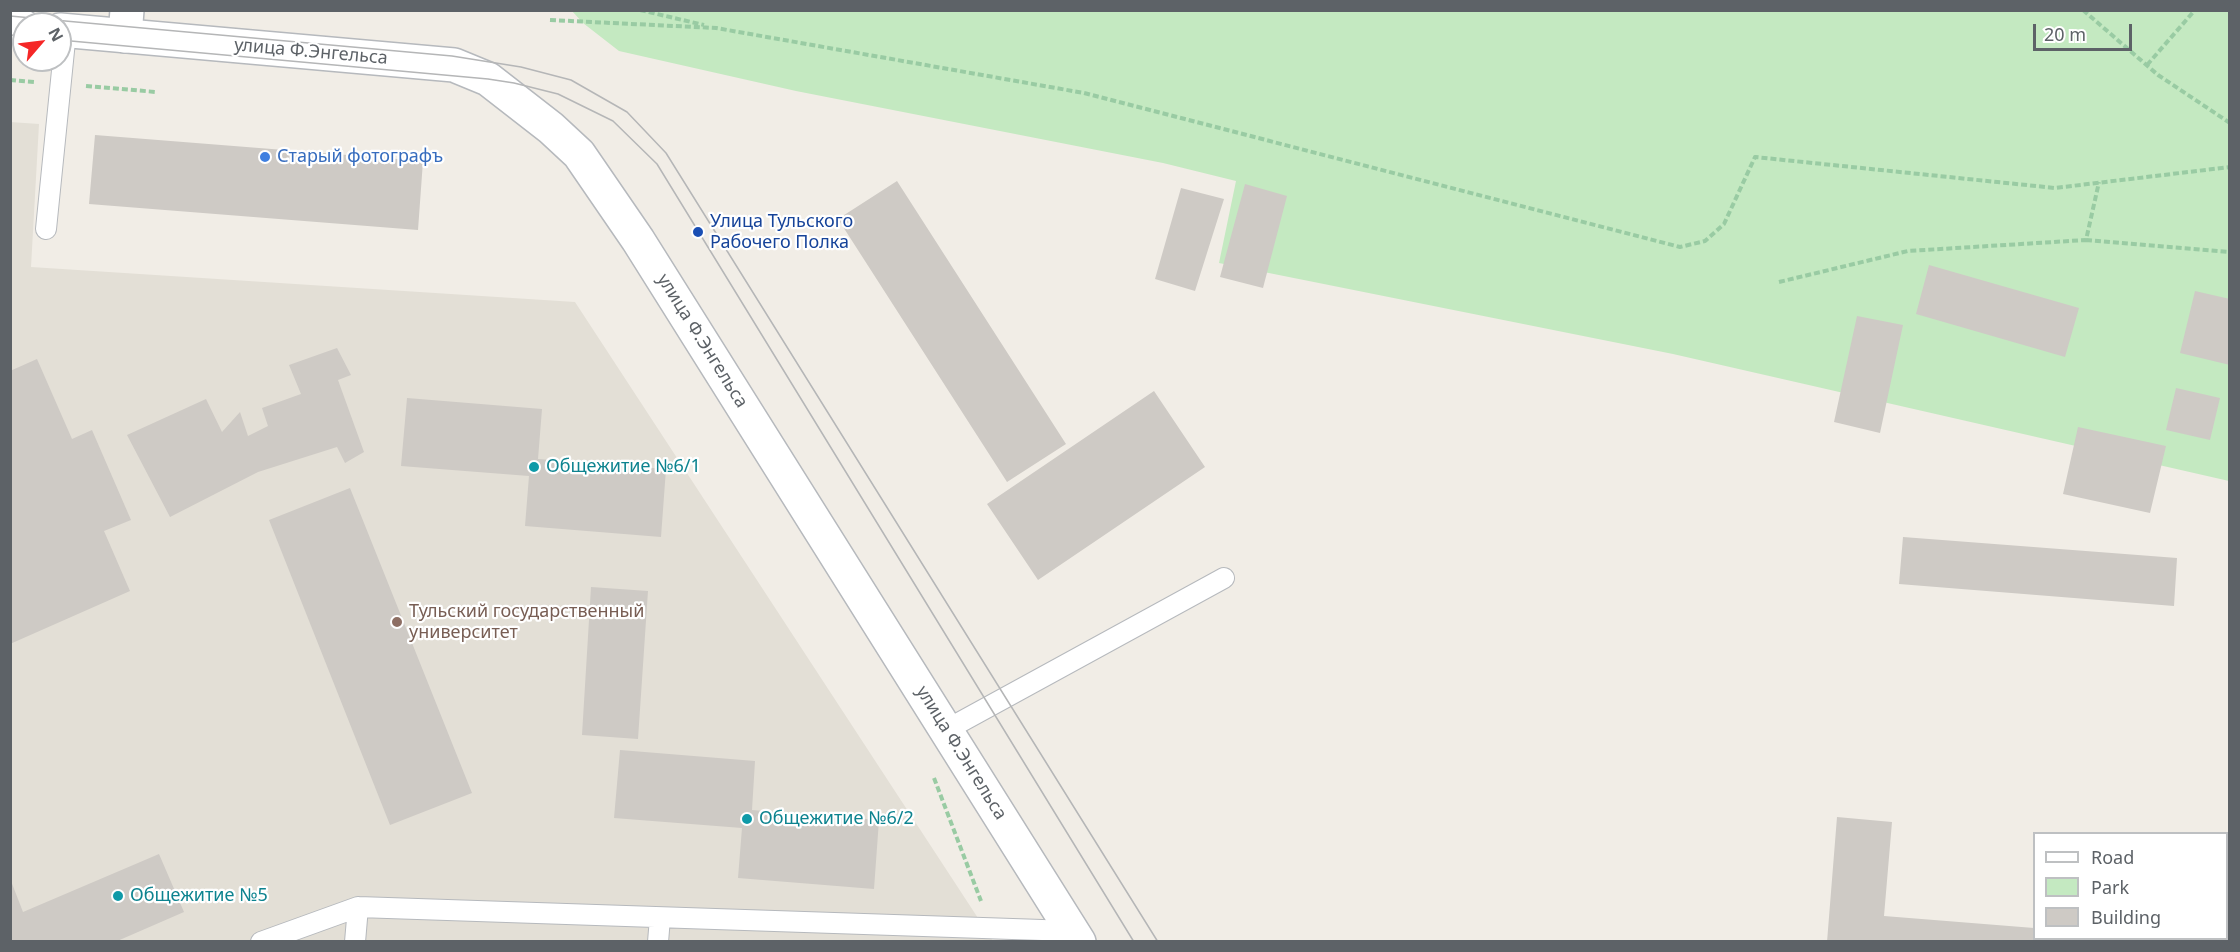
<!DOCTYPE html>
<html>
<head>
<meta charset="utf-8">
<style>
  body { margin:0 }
  #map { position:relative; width:2240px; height:952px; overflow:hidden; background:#f1ede6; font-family:"Noto Sans",sans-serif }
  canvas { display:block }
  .frame { position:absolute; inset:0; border:12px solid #5d6267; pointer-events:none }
  .legend { position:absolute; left:2033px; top:832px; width:195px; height:108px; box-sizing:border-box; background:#fff; border:2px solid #bec0c2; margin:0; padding:8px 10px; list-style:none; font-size:18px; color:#5d6267 }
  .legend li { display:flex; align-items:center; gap:12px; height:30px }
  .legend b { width:30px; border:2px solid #bec0c2 }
  .north { position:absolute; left:12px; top:12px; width:60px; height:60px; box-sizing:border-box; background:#fff; border:2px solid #bec0c2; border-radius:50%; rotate:62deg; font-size:16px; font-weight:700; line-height:24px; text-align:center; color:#5d6267 }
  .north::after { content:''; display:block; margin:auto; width:21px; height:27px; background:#f52727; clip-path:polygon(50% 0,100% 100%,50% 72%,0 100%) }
  .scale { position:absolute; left:2033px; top:24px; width:99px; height:27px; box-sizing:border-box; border:3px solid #5d6267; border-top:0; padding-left:8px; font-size:18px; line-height:21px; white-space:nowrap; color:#5d6267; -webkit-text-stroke:4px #fff; paint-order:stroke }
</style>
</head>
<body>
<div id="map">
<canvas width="2240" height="952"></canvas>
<div class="frame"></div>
<ul class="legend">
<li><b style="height:8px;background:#fff"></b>Road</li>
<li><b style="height:16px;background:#c4e9c1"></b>Park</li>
<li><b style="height:16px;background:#cecac5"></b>Building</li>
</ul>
<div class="north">N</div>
<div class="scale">20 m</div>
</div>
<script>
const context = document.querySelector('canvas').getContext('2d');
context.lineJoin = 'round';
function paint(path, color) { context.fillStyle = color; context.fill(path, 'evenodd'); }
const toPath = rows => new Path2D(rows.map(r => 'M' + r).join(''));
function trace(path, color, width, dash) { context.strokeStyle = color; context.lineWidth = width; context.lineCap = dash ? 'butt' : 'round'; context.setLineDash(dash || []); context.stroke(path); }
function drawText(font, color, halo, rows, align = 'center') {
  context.font = font + ' "Noto Sans",sans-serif'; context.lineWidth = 4.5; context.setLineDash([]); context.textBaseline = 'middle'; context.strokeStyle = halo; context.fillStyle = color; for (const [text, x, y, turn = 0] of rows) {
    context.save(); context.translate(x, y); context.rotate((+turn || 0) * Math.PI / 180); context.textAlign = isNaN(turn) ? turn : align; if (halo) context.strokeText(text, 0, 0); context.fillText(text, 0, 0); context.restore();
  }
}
const education = toPath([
  [10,122,39,124,31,267,575,302,993,941,11,941]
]);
const green = toPath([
  [572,11,2229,11,2229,481,1673,354,1219,263,1236,181,1163,163,796,91,619,51,583,23]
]);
const building = toPath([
  [95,135,423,161,418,230,89,204],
  [897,181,1066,444,1007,482,838,219],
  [1245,184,1287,196,1263,288,1220,277],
  [1181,188,1224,199,1195,291,1155,279],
  [1929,265,2079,308,2065,357,1916,314],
  [2195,291,2230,299,2230,365,2180,353],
  [1857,316,1903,325,1880,433,1834,422],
  [337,348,351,375,338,380,364,452,345,463,337,447,258,472,170,517,127,435,206,399,222,432,240,412,248,436,268,426,262,408,301,394,289,365],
  [37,359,72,439,92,430,131,520,104,531,130,591,10,644,10,371],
  [2176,388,2220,398,2210,440,2166,430],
  [1154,391,1205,467,1038,580,987,504],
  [407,398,542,409,538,459,666,469,661,537,525,526,529,476,401,466],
  [2078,427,2166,446,2150,513,2063,494],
  [350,488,472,793,390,825,269,520],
  [1903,537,2177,558,2174,606,1899,584],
  [591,587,648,591,638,739,582,735],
  [620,750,755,761,752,810,879,820,874,889,738,878,742,828,614,818],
  [1837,817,1892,822,1884,916,2034,928,2034,938,2213,938,2213,942,1827,942],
  [159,854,184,912,115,942,11,942,11,881,23,912]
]);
const path = toPath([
  [640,10,704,25],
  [2083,10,2158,75,2230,123],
  [550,20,716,28,1084,93,1680,247,1705,241,1724,224,1755,157,2055,188,2230,167],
  [2147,65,2195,10],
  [10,80,34,82],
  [86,86,156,92],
  [2086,240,2230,252],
  [1779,282,1908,251,2086,240,2099,182],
  [934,778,981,901]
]);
const service = toPath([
  [46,229,66,31],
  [946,730,1224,578],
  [261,942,358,907,1072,931],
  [355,942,358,907],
  [658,942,660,918]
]);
const minor = toPath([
  [125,36,127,10]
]);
const tertiary = toPath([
  [10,26,24,27],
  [60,30,454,65,488,79,551,128,579,154,638,240,1079,942]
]);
const tram = toPath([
  [10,16,452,56,521,67,571,80,627,112,666,153,1158,942],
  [10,35,24,36],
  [60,40,488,79,514,83,558,94,613,121,657,164,1134,942]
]);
const markers = [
  [265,157,6,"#3f7fe0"],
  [698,232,6,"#1a4fb4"],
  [534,467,6,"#0f9aa8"],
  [397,622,6,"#8d6e63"],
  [747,819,6,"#0f9aa8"],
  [118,896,6,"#0f9aa8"]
];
const streetNames = [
  ["улица Ф.Энгельса",311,52,5],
  ["улица Ф.Энгельса",702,341,58],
  ["улица Ф.Энгельса",961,753,58]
];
const shopNames = [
  ["Старый фотографъ",277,157]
];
const transitNames = [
  ["Улица Тульского",710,222],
  ["Рабочего Полка",710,243]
];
const cultureNames = [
  ["Общежитие №6/1",546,467],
  ["Общежитие №6/2",759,819],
  ["Общежитие №5",130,896]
];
const educationNames = [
  ["Тульский государственный",409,612],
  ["университет",409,633]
];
paint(education, '#e3dfd6');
paint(green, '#c4e9c1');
paint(building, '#cecac5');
trace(service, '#b6b9bd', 22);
trace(minor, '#b6b9bd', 36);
trace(tertiary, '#b6b9bd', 36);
trace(path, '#99cba3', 4, [6, 3]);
trace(service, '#fff', 20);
trace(minor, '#fff', 33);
trace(tertiary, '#fff', 33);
trace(tram, '#b5b6b7', 1.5);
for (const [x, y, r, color] of markers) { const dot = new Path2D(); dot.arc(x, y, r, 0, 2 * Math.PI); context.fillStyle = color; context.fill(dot); trace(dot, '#fff', 2); }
drawText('18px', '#5d6267', '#fff', streetNames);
drawText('18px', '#366cbe', '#fff', shopNames, 'left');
drawText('18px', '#164399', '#fff', transitNames, 'left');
drawText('18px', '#0d838f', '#fff', cultureNames, 'left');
drawText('18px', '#785e54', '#fff', educationNames, 'left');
</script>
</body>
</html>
